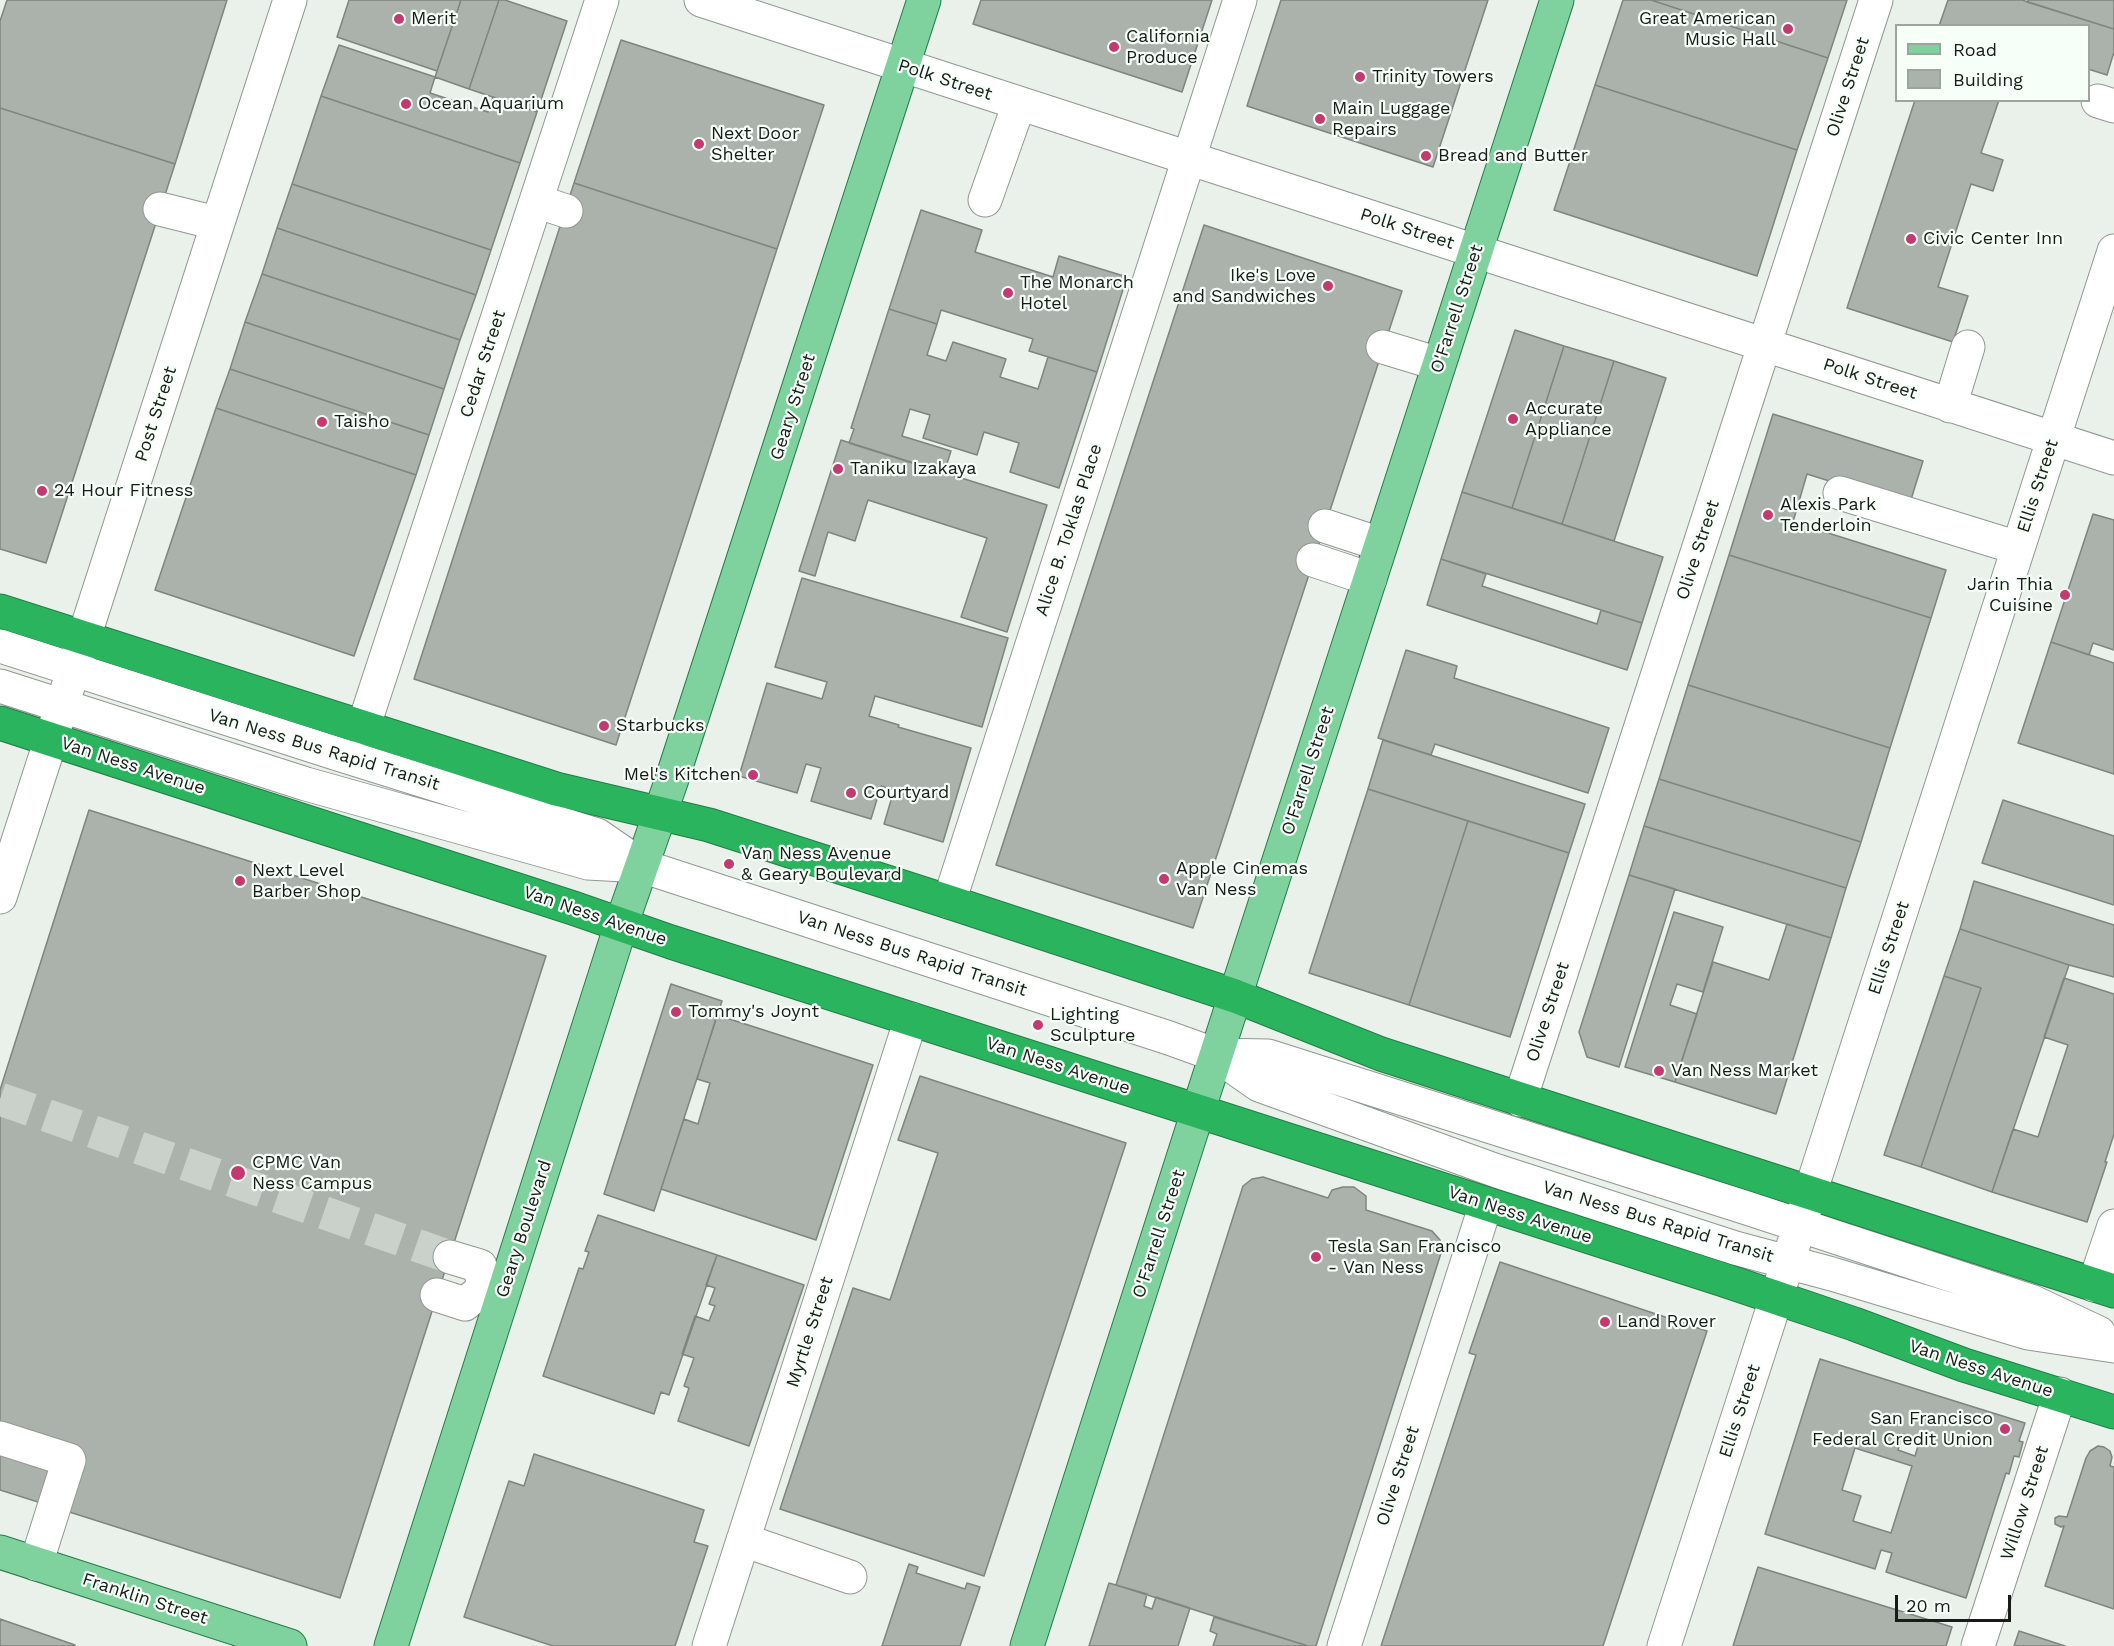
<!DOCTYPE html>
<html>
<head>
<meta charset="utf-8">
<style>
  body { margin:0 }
  #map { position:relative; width:2114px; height:1646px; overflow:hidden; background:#e9f1ea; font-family:"Work Sans",sans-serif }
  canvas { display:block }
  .legend { position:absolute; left:1895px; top:24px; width:195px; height:78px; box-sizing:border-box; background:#f6fff8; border:2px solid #9da49e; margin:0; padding:8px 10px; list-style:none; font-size:18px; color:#181b18 }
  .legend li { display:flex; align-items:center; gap:12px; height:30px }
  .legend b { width:30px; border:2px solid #9da49e }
  .scale { position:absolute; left:1895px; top:1595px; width:116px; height:27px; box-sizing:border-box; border:3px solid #181b18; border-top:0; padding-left:8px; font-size:18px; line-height:21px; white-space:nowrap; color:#181b18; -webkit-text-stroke:4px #f6fff8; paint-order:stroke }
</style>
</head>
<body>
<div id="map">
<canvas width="2114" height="1646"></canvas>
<ul class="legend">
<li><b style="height:8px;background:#7fd29e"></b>Road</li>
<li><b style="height:16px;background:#aab2ab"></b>Building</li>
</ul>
<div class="scale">20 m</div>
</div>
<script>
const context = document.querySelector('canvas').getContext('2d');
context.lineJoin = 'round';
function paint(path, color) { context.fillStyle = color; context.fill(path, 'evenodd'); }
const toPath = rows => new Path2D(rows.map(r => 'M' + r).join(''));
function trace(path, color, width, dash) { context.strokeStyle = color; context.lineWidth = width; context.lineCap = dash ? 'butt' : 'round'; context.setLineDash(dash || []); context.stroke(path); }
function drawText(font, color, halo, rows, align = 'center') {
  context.font = font + ' "Work Sans",sans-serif'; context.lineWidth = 4.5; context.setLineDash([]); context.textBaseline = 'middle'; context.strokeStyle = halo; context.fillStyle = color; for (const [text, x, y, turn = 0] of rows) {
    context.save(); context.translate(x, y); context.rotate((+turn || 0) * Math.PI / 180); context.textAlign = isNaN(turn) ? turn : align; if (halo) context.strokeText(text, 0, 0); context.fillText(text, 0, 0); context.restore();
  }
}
const building = toPath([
  [7,0,227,0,175,164,0,108,0,21,7,0],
  [349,0,461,0,437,71,337,37,349,0],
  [461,0,499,0,469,89,435,77,461,0],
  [499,0,505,0,567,21,537,112,469,89,499,0],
  [981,0,1212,0,1182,92,973,24,981,0],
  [1281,0,1488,0,1433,167,1247,106,1281,0],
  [1623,0,1651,0,1828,58,1797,150,1595,85,1623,0],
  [1651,0,1847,0,1828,58,1651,0],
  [1948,0,2022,0,2114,29,2114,52,2107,75,2088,69,2088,26,1939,26,1948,0],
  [2028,0,2114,0,2114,29,2027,2,2028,0],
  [621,40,824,105,777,249,574,183,621,40],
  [339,45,435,77,430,93,488,112,493,97,537,112,520,163,321,96,339,45],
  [1595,85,1797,150,1757,276,1554,210,1595,85],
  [321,96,520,163,491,250,292,184,321,96],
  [1915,100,1999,100,1981,153,2003,160,1993,191,1971,184,1938,287,1968,296,1953,342,1847,308,1915,100],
  [0,108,175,164,46,563,0,549,0,108],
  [574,183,777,249,616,745,414,679,574,183],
  [292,184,491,250,476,295,277,228,292,184],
  [921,210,982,230,975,252,1053,277,1059,256,1127,277,1097,372,1029,351,1033,339,941,310,937,324,889,309,921,210],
  [1204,225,1402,291,1193,928,996,865,1204,225],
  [277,228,476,295,460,340,262,274,277,228],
  [262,274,460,340,444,389,245,322,262,274],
  [889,309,937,324,927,355,946,361,953,342,1006,359,1000,377,1038,389,1048,357,1097,372,1059,488,1010,472,1019,443,984,432,977,455,923,438,930,415,910,409,902,436,951,451,944,473,849,443,854,429,851,428,889,309],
  [245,322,444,389,429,435,230,369,245,322],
  [1515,330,1564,346,1512,508,1462,492,1515,330],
  [1564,346,1614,361,1562,524,1512,508,1564,346],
  [1614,361,1666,378,1614,541,1562,524,1614,361],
  [230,369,429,435,416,475,216,408,230,369],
  [216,408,416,475,354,656,155,590,216,408],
  [1773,414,1923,461,1909,506,1807,474,1793,522,1946,570,1931,618,1729,555,1773,414],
  [841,440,1047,505,1007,632,961,617,987,538,868,500,855,541,828,532,815,576,799,571,841,440],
  [1462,492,1663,557,1642,623,1441,559,1462,492],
  [2093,514,2114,520,2114,650,2093,643,2089,655,2051,642,2093,514],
  [1729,555,1931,618,1890,748,1688,685,1729,555],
  [1441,559,1486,574,1482,586,1597,624,1601,610,1642,623,1627,670,1427,605,1441,559],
  [802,578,1008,638,982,727,875,696,869,716,899,725,898,727,971,748,943,842,884,824,894,790,881,786,871,819,811,801,821,768,806,764,797,793,739,776,767,683,822,699,827,682,775,667,802,578],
  [2051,642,2114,663,2114,774,2018,743,2051,642],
  [1406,650,1457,666,1454,678,1609,728,1588,793,1435,744,1431,755,1378,738,1406,650],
  [1688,685,1890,748,1861,842,1659,779,1688,685],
  [1383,740,1585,804,1569,853,1368,789,1383,740],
  [1659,779,1861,842,1846,888,1644,826,1659,779],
  [1368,789,1468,821,1409,1005,1309,973,1368,789],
  [2003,800,2114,836,2114,905,1982,863,2003,800],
  [89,810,546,956,340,1598,0,1490,0,1090,89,810],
  [1468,821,1569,853,1510,1037,1409,1005,1468,821],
  [1644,826,1846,888,1831,938,1629,875,1644,826],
  [1629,875,1675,889,1619,1067,1587,1057,1579,1032,1629,875],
  [1974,881,2114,925,2114,977,2069,965,1960,929,1974,881],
  [1674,912,1723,927,1703,992,1677,984,1670,1005,1697,1014,1675,1082,1625,1067,1674,912],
  [1787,924,1831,938,1776,1114,1675,1082,1713,962,1769,980,1787,924],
  [1960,929,2069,965,1992,1192,1921,1167,1981,988,1944,976,1960,929],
  [1944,976,1981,988,1921,1167,1884,1155,1944,976],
  [2064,978,2114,994,2114,1134,2105,1162,2107,1162,2087,1222,1992,1192,2013,1129,2038,1137,2068,1045,2044,1037,2064,978],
  [671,984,722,1001,654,1211,604,1194,671,984],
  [717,1015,873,1065,816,1240,661,1189,684,1119,698,1124,710,1083,697,1079,717,1015],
  [920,1076,1126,1143,984,1576,780,1509,853,1288,890,1300,938,1153,898,1140,920,1076],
  [1263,1177,1328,1198,1332,1190,1343,1187,1354,1187,1366,1196,1366,1210,1432,1231,1440,1240,1442,1250,1316,1646,1308,1646,1116,1585,1243,1186,1252,1179,1263,1177],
  [598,1215,717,1255,669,1395,661,1392,654,1414,543,1376,579,1268,583,1269,589,1252,585,1251,598,1215],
  [717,1255,804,1285,749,1446,678,1421,689,1388,684,1386,694,1358,682,1354,695,1316,709,1321,715,1306,709,1304,715,1288,706,1285,717,1255],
  [1500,1262,1707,1331,1603,1646,1381,1646,1476,1355,1469,1353,1500,1262],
  [1820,1359,2025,1423,2019,1441,2023,1442,2019,1457,2014,1456,2009,1474,2006,1473,1966,1598,1886,1572,1892,1553,1881,1550,1875,1569,1765,1534,1820,1359],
  [1903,1434,1920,1439,1915,1456,1898,1450,1903,1434],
  [1855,1448,1912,1466,1891,1533,1853,1521,1861,1496,1842,1490,1855,1448],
  [2098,1446,2104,1447,2110,1451,2112,1457,2110,1466,2114,1467,2114,1609,2045,1586,2064,1526,2061,1527,2055,1524,2055,1518,2059,1516,2067,1517,2086,1458,2090,1451,2098,1446],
  [534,1454,704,1510,694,1542,708,1546,675,1646,553,1646,464,1617,509,1481,524,1486,534,1454],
  [909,1564,918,1567,916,1573,965,1589,967,1583,980,1587,960,1646,882,1646,909,1564],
  [1758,1567,1952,1627,1946,1646,1733,1646,1758,1567],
  [1109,1583,1147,1594,1144,1606,1152,1609,1156,1597,1190,1608,1178,1646,1089,1646,1109,1583],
  [1214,1617,1308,1646,1213,1646,1217,1634,1210,1631,1214,1617],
  [0,1619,75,1645,75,1646,0,1646,0,1619],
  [2019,1631,2065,1646,2014,1646,2019,1631]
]);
const minorTunnel = toPath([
  [0,1099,450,1257]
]);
const minor = toPath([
  [701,0,2114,458],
  [2098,101,2114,106],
  [985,200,1019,104],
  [536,201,566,211],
  [160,209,216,223],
  [1383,347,1439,364],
  [1950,406,1968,347],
  [1840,493,2018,548],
  [1325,526,1380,544],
  [1313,560,1370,579],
  [0,646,338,754,597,835,642,866],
  [0,686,306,784,588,863,642,866,1169,1038,1216,1055,1259,1085,1497,1171,1735,1248,1832,1274,2028,1333,2114,1346],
  [363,728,602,0],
  [0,897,290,0],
  [949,902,1240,0],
  [1216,1055,1268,1056,1747,1208,2033,1302,2099,1333],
  [1520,1100,1876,0],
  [450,1257,480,1266,484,1288],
  [2094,1285,2114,1226],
  [437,1295,465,1304,484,1288],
  [0,1438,69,1460,36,1564],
  [743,1540,850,1577],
  [709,1646,911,1019],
  [1344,1646,1486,1204],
  [1664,1646,2114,251],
  [1978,1646,2060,1394]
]);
const major = toPath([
  [0,1552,290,1646],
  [391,1646,621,925,671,782,730,600,924,0],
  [1027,1646,1198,1111,1557,0]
]);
const highway = toPath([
  [0,611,556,789,709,825,949,902,1235,996,1381,1054,2114,1291],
  [0,723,573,908,671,942,1724,1280,1854,1324,1964,1365,2114,1412]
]);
const markers = [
  [399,19,6,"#c33970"],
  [1788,29,6,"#c33970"],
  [1114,47,6,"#c33970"],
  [1360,77,6,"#c33970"],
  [406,104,6,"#c33970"],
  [1320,119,6,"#c33970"],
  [699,144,6,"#c33970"],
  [1426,156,6,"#c33970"],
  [1911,239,6,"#c33970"],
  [1328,286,6,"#c33970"],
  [1008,293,6,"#c33970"],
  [1513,419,6,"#c33970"],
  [322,422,6,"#c33970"],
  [838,469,6,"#c33970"],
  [42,491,6,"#c33970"],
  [1768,515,6,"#c33970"],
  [2065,595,6,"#c33970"],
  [604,726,6,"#c33970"],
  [753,775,6,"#c33970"],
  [851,793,6,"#c33970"],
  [729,864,6,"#c33970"],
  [1164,879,6,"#c33970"],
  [240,881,6,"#c33970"],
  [676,1012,6,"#c33970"],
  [1038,1025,6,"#c33970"],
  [1659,1071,6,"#c33970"],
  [238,1173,8,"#c33970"],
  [1316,1257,6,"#c33970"],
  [1605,1322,6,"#c33970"],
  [2005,1429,6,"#c33970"]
];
const poiNames = [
  ["Merit",411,19],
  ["Great American",1776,19,"right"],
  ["Music Hall",1776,40,"right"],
  ["California",1126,37],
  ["Produce",1126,58],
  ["Trinity Towers",1372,77],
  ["Ocean Aquarium",418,104],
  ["Main Luggage",1332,109],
  ["Repairs",1332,130],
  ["Next Door",711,134],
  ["Shelter",711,155],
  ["Bread and Butter",1438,156],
  ["Civic Center Inn",1923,239],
  ["Ike's Love",1316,276,"right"],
  ["and Sandwiches",1316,297,"right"],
  ["The Monarch",1020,283],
  ["Hotel",1020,304],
  ["Accurate",1525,409],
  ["Appliance",1525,430],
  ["Taisho",334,422],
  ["Taniku Izakaya",850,469],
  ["24 Hour Fitness",54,491],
  ["Alexis Park",1780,505],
  ["Tenderloin",1780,526],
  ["Jarin Thia",2053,585,"right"],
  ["Cuisine",2053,606,"right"],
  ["Starbucks",616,726],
  ["Mel's Kitchen",741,775,"right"],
  ["Courtyard",863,793],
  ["Van Ness Avenue",741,854],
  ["& Geary Boulevard",741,875],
  ["Apple Cinemas",1176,869],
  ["Van Ness",1176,890],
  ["Next Level",252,871],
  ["Barber Shop",252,892],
  ["Tommy's Joynt",688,1012],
  ["Lighting",1050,1015],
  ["Sculpture",1050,1036],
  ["Van Ness Market",1671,1071],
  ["CPMC Van",252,1163],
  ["Ness Campus",252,1184],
  ["Tesla San Francisco",1328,1247],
  ["- Van Ness",1328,1268],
  ["Land Rover",1617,1322],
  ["San Francisco",1993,1419,"right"],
  ["Federal Credit Union",1993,1440,"right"]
];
const streetNames = [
  ["Polk Street",945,80,18],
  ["Olive Street",1848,87,-72],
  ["Polk Street",1407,229,18],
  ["O'Farrell Street",1457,309,-72],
  ["Cedar Street",483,364,-72],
  ["Polk Street",1870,379,18],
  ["Geary Street",793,407,-72],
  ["Post Street",156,414,-72],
  ["Ellis Street",2038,486,-72],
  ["Alice B. Toklas Place",1069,530,-72],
  ["Olive Street",1698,550,-72],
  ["Van Ness Bus Rapid Transit",324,750,17],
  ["Van Ness Avenue",133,766,18],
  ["O'Farrell Street",1308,771,-72],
  ["Van Ness Avenue",595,916,19],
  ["Ellis Street",1889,948,-72],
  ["Van Ness Bus Rapid Transit",912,954,18],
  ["Olive Street",1548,1012,-72],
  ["Van Ness Avenue",1058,1066,18],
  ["Van Ness Avenue",1520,1215,18],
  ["Van Ness Bus Rapid Transit",1658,1222,17],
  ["Geary Boulevard",524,1229,-72],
  ["O'Farrell Street",1159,1234,-72],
  ["Myrtle Street",810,1332,-72],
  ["Van Ness Avenue",1981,1369,18],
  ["Ellis Street",1740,1411,-72],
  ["Olive Street",1398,1476,-72],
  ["Willow Street",2025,1503,-72],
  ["Franklin Street",145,1599,18]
];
paint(building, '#aab2ab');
trace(building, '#7e857f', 1.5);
trace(minorTunnel, '#cad1ca', 33, [33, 16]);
trace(minor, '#909892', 35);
trace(major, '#237e45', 35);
trace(highway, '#237e45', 35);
trace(minor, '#fff', 33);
trace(major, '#7fd29e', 33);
trace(highway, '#29b45d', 33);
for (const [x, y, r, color] of markers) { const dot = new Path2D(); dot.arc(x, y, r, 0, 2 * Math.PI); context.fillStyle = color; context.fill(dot); trace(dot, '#f6fff8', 2); }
drawText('18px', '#181b18', '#f6fff8', poiNames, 'left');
drawText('18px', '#181b18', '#f6fff8', streetNames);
</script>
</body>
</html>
